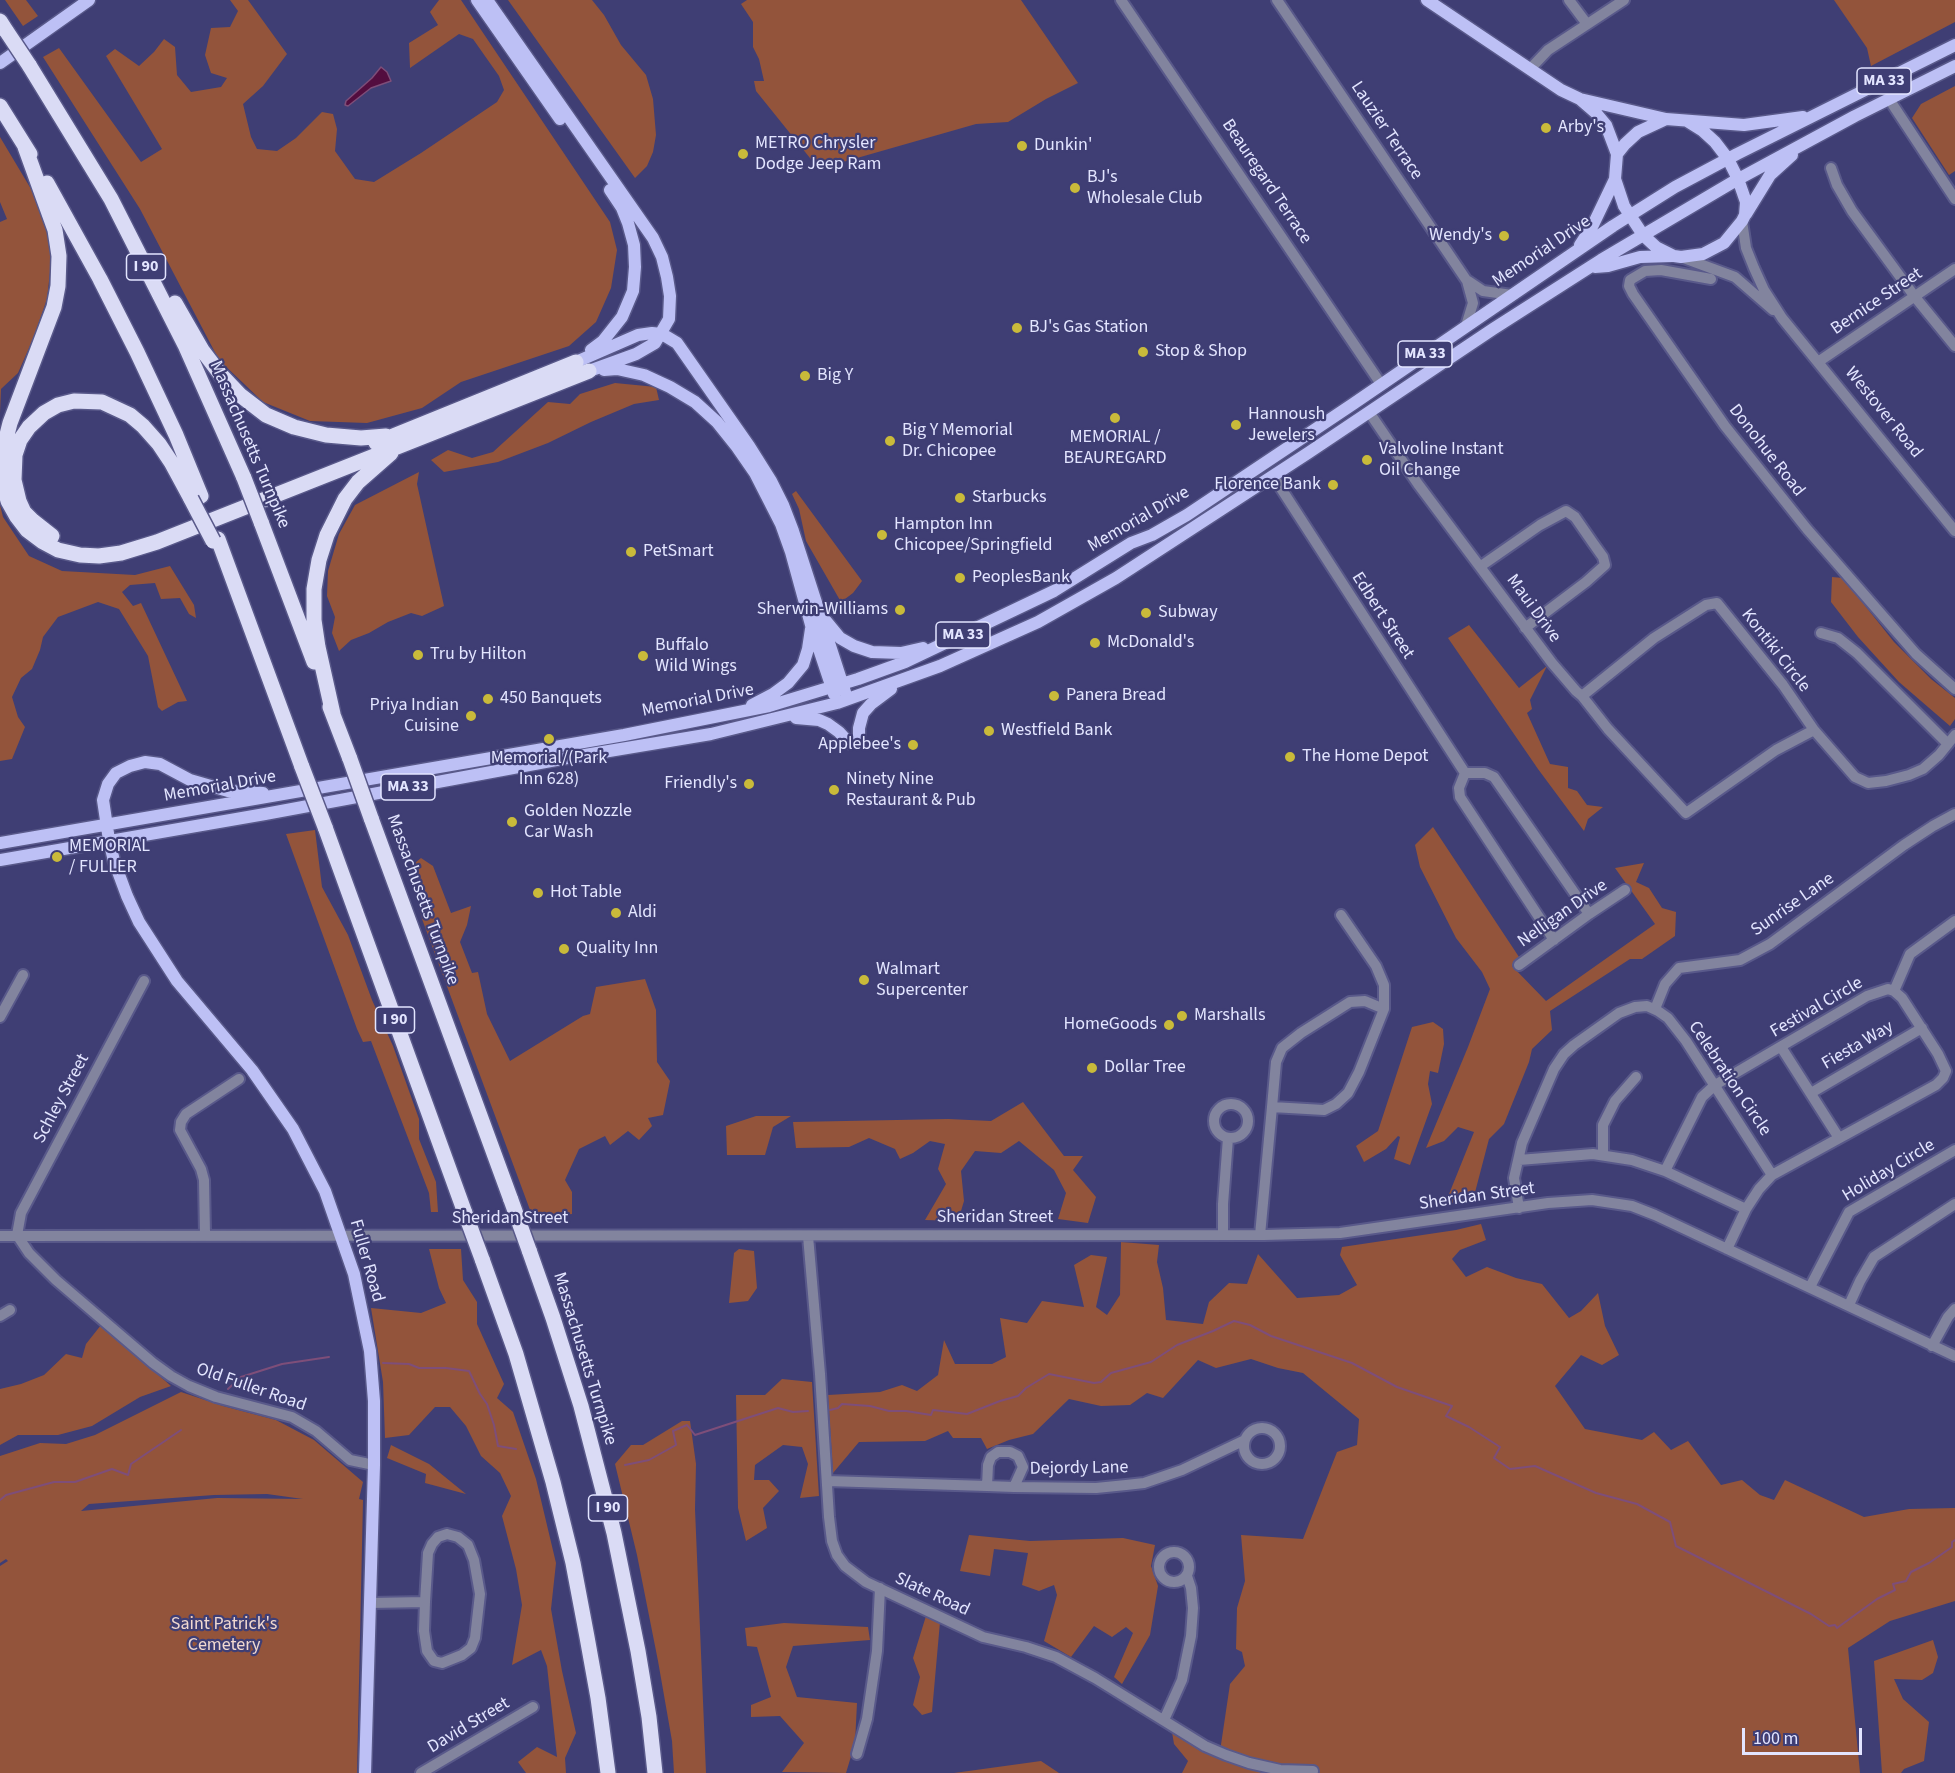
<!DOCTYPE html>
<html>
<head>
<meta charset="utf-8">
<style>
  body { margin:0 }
  #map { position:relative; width:1955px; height:1773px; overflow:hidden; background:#3f3e74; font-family:"Source Sans 3",sans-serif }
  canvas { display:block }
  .scale { position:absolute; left:1742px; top:1728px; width:120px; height:27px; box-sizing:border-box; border:3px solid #e3e5ff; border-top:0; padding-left:8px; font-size:18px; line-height:21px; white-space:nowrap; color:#e3e5ff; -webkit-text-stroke:4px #3f3e74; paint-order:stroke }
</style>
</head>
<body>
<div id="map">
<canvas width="1955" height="1773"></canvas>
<div class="scale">100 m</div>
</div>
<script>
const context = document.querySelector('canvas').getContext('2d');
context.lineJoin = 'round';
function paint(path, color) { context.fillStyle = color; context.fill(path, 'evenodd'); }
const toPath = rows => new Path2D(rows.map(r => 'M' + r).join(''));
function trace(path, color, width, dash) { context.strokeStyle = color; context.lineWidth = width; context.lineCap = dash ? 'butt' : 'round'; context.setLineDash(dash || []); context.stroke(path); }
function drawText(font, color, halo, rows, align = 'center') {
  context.font = font + ' "Source Sans 3",sans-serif'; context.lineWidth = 4.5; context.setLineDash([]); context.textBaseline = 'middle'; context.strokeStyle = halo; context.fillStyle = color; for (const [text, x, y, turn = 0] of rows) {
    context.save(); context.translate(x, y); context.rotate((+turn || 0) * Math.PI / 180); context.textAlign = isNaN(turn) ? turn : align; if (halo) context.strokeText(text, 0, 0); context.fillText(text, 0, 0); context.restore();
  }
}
const green = toPath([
  [5,0,26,0,38,16,23,26],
  [230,0,248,0,287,54,263,86,243,104,251,137,257,149,277,151,296,138,322,112,333,114,337,129,335,151,355,179,374,182,421,153,497,102,504,90,499,76,473,39,459,34,410,68,409,43,438,25,430,12,439,0,461,0,610,222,617,250,611,288,596,322,569,346,461,382,422,408,367,423,310,421,263,402,219,360,140,209,43,57,59,48,141,162,162,149,106,56,115,49,139,66,154,52,164,39,175,47,177,75,191,92,221,87,227,78,211,73,205,55,211,28,230,27,238,11],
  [508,0,592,0,604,15,621,45,646,75,653,99,656,135,653,152,647,166,635,178],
  [747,0,1021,0,1078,83,1046,99,1008,122,976,124,836,164,832,160,814,163,756,91,754,81,764,81,759,59,753,47,753,22,741,4],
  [1834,0,1955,0,1955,22,1871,66,1867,48],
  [1955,86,1955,171,1949,175,1912,118,1921,104],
  [0,137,34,194,48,226,51,263,47,299,33,339,18,373,1,389,0,413,0,222,7,219,0,202],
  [615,383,656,387,659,400,634,404,591,422,548,443,498,462,444,472,431,460,448,450,472,458,493,452,548,402,570,404,580,394],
  [419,472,417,484,444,606,422,616,411,613,388,622,369,633,351,640,339,651,332,633,335,617,327,596,328,571,339,534,355,505],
  [796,491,862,581,853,593,841,602,806,541,799,509,792,494],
  [0,505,3,517,29,556,62,571,135,575,170,566,194,605,196,618,189,614,180,598,161,599,155,583,130,585,122,592,133,606,141,603,187,701,178,702,162,711,158,707,148,656,119,609,98,602,58,617,43,637,40,650,32,669,21,678,12,697,18,717,25,727,12,759,0,761],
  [1832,577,1843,578,1894,642,1931,679,1955,698,1955,719,1950,726,1899,682,1858,637,1831,602],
  [1469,625,1519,688,1547,666,1530,700,1532,709,1527,713,1550,764,1568,767,1568,788,1577,791,1587,805,1603,807,1588,819,1584,831,1538,769,1448,638],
  [1433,827,1521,960,1512,966,1546,1001,1655,924,1615,868,1644,863,1636,882,1649,888,1662,908,1676,912,1675,936,1642,959,1630,959,1550,1011,1552,1030,1532,1049,1529,1062,1504,1124,1489,1139,1473,1200,1445,1204,1474,1132,1458,1127,1444,1141,1426,1148,1468,1047,1490,989,1482,972,1456,938,1420,867,1415,845],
  [315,830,322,887,348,935,372,1000,393,1046,419,1119,419,1139,436,1182,438,1212,431,1212,429,1193,371,1041,363,1042,357,1029,286,834],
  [421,858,433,866,451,913,471,906,467,925,460,942,472,973,478,972,487,1014,510,1061,583,1016,590,1014,596,987,645,979,656,1010,657,1062,670,1081,663,1115,648,1118,652,1126,639,1140,628,1131,610,1145,605,1136,579,1149,565,1180,572,1192,572,1214,533,1218,422,919,410,867],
  [1433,1022,1443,1029,1444,1044,1438,1073,1430,1071,1428,1084,1432,1104,1410,1165,1394,1159,1400,1137,1398,1136,1386,1149,1364,1162,1356,1146,1378,1131,1412,1027],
  [1023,1102,1064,1156,1083,1156,1073,1170,1096,1197,1088,1223,1058,1219,1066,1193,1054,1170,1019,1141,1001,1153,975,1151,961,1171,964,1201,958,1221,925,1220,946,1184,938,1169,945,1144,930,1141,913,1153,900,1159,895,1149,869,1138,849,1147,796,1148,793,1122,948,1119,991,1121],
  [756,1116,791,1116,773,1127,765,1155,727,1155,726,1126],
  [1481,1224,1486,1240,1460,1250,1452,1259,1466,1277,1487,1267,1516,1278,1542,1284,1569,1318,1581,1311,1598,1293,1605,1326,1619,1355,1602,1365,1581,1355,1555,1386,1585,1429,1642,1440,1654,1432,1671,1450,1688,1441,1721,1485,1742,1480,1760,1495,1774,1500,1785,1480,1864,1517,1909,1509,1955,1508,1955,1601,1890,1621,1848,1648,1860,1773,1182,1773,1188,1761,1174,1744,1172,1732,1219,1758,1230,1684,1245,1666,1242,1652,1236,1649,1237,1608,1245,1581,1241,1535,1303,1539,1337,1452,1357,1445,1359,1419,1303,1373,1278,1368,1251,1359,1216,1368,1198,1360,1163,1398,1147,1393,1130,1405,1101,1406,1069,1399,1033,1434,1009,1440,987,1449,981,1438,953,1438,948,1431,925,1441,859,1442,833,1473,828,1395,880,1392,902,1385,917,1391,938,1375,944,1340,955,1364,992,1364,1006,1357,1000,1318,1027,1323,1042,1301,1084,1307,1074,1265,1091,1255,1107,1257,1096,1307,1107,1315,1120,1295,1121,1242,1159,1245,1157,1262,1163,1288,1166,1320,1203,1324,1209,1302,1229,1283,1247,1284,1258,1254,1297,1298,1339,1295,1357,1285,1340,1255,1342,1247,1456,1230],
  [429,1249,461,1249,463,1280,477,1302,477,1324,504,1384,497,1398,513,1412,536,1479,556,1563,551,1609,562,1671,576,1733,565,1758,566,1773,526,1773,518,1762,537,1747,557,1757,547,1666,541,1650,512,1665,522,1605,516,1569,502,1516,511,1496,500,1473,481,1456,466,1426,450,1407,435,1407,409,1435,385,1438,383,1382,371,1308,421,1313,446,1303,439,1288],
  [739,1249,754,1251,757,1288,748,1301,729,1303,734,1253],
  [101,1325,171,1386,140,1397,92,1426,58,1435,18,1435,0,1445,0,1389,21,1384,44,1375,66,1354,82,1358,86,1344],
  [782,1379,812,1382,819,1496,800,1498,808,1464,802,1447,783,1445,755,1465,754,1480,769,1480,779,1491,763,1508,767,1528,746,1541,738,1508,736,1395,765,1395],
  [181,1392,223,1406,276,1420,314,1440,363,1482,359,1499,363,1500,357,1773,0,1773,0,1566,8,1561,6,1559,0,1563,0,1456,40,1443,66,1444,95,1435],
  [267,1494,303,1499,217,1498,81,1511,89,1504,214,1495],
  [682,1421,690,1421,696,1464,695,1509,706,1773,674,1773,672,1741,658,1661,637,1555,615,1464,631,1445,643,1445],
  [391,1445,429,1464,466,1494,425,1483,426,1474,387,1458],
  [969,1535,1030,1541,1123,1538,1155,1545,1151,1566,1158,1586,1150,1635,1122,1684,1114,1677,1133,1633,1126,1627,1112,1637,1094,1626,1071,1657,1044,1641,1057,1595,1054,1585,1039,1591,1022,1585,1028,1553,994,1549,990,1576,960,1571],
  [926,1616,940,1622,932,1712,922,1715,913,1705,920,1677,913,1658],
  [784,1623,868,1627,870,1640,793,1646,786,1667,797,1697,857,1703,855,1743,846,1773,782,1772,804,1743,780,1716,751,1717,751,1705,771,1697,757,1647,747,1646,745,1628],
  [1933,1640,1938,1657,1933,1673,1922,1680,1894,1679,1903,1699,1929,1722,1924,1761,1904,1769,1901,1773,1882,1773,1874,1661],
  [1041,1761,1059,1773,954,1773]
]);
const water = toPath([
  [381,67,387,72,391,81,371,88,348,106,345,105,346,101,372,78,381,67]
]);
const stream = toPath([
  [383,1363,409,1364,419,1368,446,1368,469,1371,480,1394,487,1404,494,1425,498,1446,516,1449],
  [228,1389,241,1377,282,1364,329,1357],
  [830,1410,838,1408,842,1404,870,1406,889,1411,906,1411,931,1415,933,1410,967,1414,1000,1401,1018,1396,1026,1388,1049,1374,1094,1383,1101,1382,1111,1373,1151,1362,1177,1345,1213,1331,1234,1321,1250,1325,1271,1336,1352,1363,1397,1387,1452,1406,1446,1416,1469,1427,1500,1447,1494,1458,1510,1469,1535,1466,1596,1493,1637,1504,1670,1522,1676,1546,1811,1614,1829,1626,1835,1625,1837,1628,1877,1599,1895,1590,1893,1584,1906,1581,1911,1572,1929,1563,1952,1547,1952,1542,1955,1540],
  [625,1465,649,1460,676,1445,673,1431,687,1425,695,1435,778,1408,793,1412,808,1411],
  [0,1500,6,1495,54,1482,75,1482,112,1469,128,1475,131,1464,181,1430]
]);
const minor = toPath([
  [1121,0,1381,384],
  [1277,0,1467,281,1473,303,1466,326],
  [1569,0,1587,24],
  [1530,69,1548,50,1624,0],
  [1889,99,1955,199],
  [1831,168,1837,185,1852,211,1915,297,1955,346],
  [1742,221,1746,248,1754,268,1764,290,1782,318,1955,531],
  [1681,257,1735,277,1773,310],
  [1711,279,1661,270,1645,271,1630,280,1629,286,1633,294,1725,426,1807,529,1916,654,1955,689],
  [1468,281,1483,291,1512,295],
  [1818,362,1955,269],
  [1369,412,1418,484,1552,663,1576,691,1582,696,1608,729,1686,813,1776,750,1814,730],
  [1273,476,1465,773,1485,773,1494,777,1589,914],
  [1481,566,1540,525,1566,511,1575,517,1593,543,1603,557,1605,565,1586,582,1525,628],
  [1821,633,1838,638,1857,653,1948,744],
  [1582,696,1654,638,1706,605,1717,603,1783,685,1814,730,1855,777,1868,783,1886,781,1909,775,1923,769,1939,755,1955,735],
  [1465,773,1459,788,1460,797,1554,940],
  [1519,965,1589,914,1625,890],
  [144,981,21,1213,17,1235,29,1253,56,1280,153,1363,171,1376,189,1386,216,1397,292,1417,316,1431,350,1460,374,1465],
  [1894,991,1910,954,1955,921],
  [1655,1009,1665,984,1679,968,1740,960,1770,944,1904,845,1933,826,1955,814],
  [0,1017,23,975],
  [1781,1047,1839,1138],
  [1811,1093,1922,1028],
  '1214 1121a17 17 0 1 1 34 0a17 17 0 1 1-34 0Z',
  [1272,1107,1276,1062,1282,1048,1301,1033,1350,1002,1365,1001,1384,1009],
  [1603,1154,1603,1125,1615,1101,1636,1077],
  [1519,1160,1593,1154,1632,1160,1665,1171,1746,1209],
  [1665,1171,1702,1097,1715,1085,1867,996,1888,989,1894,991,1902,998,1938,1054,1946,1071,1943,1078,1936,1085,1772,1175],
  [1519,1208,1514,1178,1522,1143,1554,1069,1564,1054,1574,1045,1619,1013,1635,1007,1647,1006,1658,1011,1668,1018,1686,1041,1772,1175,1759,1189,1746,1209,1727,1249],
  [205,1234,204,1180,201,1169,180,1130,181,1122,186,1114,239,1079],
  [1223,1235,1223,1204,1228,1138],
  [1260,1235,1272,1107,1324,1110,1336,1104,1348,1093,1359,1072,1384,1009,1384,985,1376,966,1341,915],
  [0,1236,1264,1235,1340,1233,1548,1203,1592,1200,1632,1206,1655,1215,1955,1356],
  [808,1236,820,1374,829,1517,832,1541,837,1555,845,1566,866,1582,983,1637,1026,1647,1056,1657,1095,1678,1205,1746,1226,1755,1249,1763,1280,1770,1313,1771],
  [1810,1287,1849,1212,1955,1150],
  [1849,1305,1860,1281,1874,1257,1955,1204],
  [0,1316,10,1310],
  [1932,1346,1948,1317,1955,1309],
  '1244 1446a18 18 0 1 1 36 0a18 18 0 1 1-36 0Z',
  [827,1481,987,1486,988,1465,991,1457,998,1452,1010,1452,1018,1456,1023,1467,1014,1487,1096,1488,1126,1485,1144,1483,1182,1470,1245,1440],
  [987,1486,1014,1487],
  [447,1534,458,1537,468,1545,474,1560,480,1594,475,1638,471,1648,462,1655,442,1663,434,1661,427,1651,424,1631,425,1602,428,1553,432,1544,438,1537,447,1534],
  '1159 1567a15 15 0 1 1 30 0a15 15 0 1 1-30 0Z',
  [370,1603,425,1602],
  [1164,1720,1182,1680,1191,1636,1193,1608,1191,1588,1187,1576],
  [857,1754,867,1719,877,1651,880,1588],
  [421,1773,533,1707]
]);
const major = toPath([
  [477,0,560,119],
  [487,0,653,238,662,257,667,277,670,296,669,319,655,343,636,354,589,371],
  [1427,0,1561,90,1580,99,1666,119],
  [0,63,89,0],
  [1581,100,1596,113,1606,125,1617,154],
  [1687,121,1703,131,1715,142,1728,159,1738,179,1746,202,1745,215,1742,221,1724,243,1703,254,1681,257,1674,256,1656,247,1643,235,1624,206,1615,179,1617,154,1625,144,1638,132,1666,119,1744,125,1803,117],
  [1746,214,1770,175,1792,155],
  [1580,245,1593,225,1615,179],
  [1595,267,1608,266,1640,257,1672,256],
  [591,350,603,341,622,317,633,291,635,267,634,245,628,223,622,208,610,190],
  [576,362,638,335,652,333,662,334,677,343,749,446,771,481,783,505,793,531,845,692],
  [604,370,617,369,644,375,670,387,695,402,717,422,737,447,755,473,781,524,791,552,811,625,834,694],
  [826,621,840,638,854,646,872,652,901,653,923,648],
  [752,705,773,694,788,683,803,665,808,649,811,629],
  [796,718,819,720,828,724,839,732,849,743],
  [859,740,859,728,863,713,871,704,891,689],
  [263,793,228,791,190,780,160,764,145,762,130,766,116,773,108,784,103,800,109,840,114,861,127,896,139,922,177,981,252,1070,293,1129,325,1191,354,1274,370,1351,374,1401,374,1465,365,1773],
  [0,843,624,735,769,706,858,679,905,662,1054,591,1131,543,1152,535,1187,515,1353,404,1613,226,1675,187,1737,154,1955,45],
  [0,860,265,814,567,758,711,734,837,703,940,666,1038,622,1116,578,1308,453,1493,329,1601,260,1733,182,1855,116,1955,66]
]);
const highway = toPath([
  [0,21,7,32],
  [29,65,111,199,185,345,244,478],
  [0,106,30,154],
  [25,147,55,230,59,256,58,286,54,307,10,423,3,450,4,487,8,501,17,517,27,530,43,542,58,550,80,555,99,556,121,553,157,542,589,371],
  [47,183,100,279,137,352,176,435,201,496],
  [175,303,202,350,221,375,240,395,266,415,294,427,326,435,361,438,386,436],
  [376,443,576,362],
  [261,522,314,662],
  [52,536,33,521,24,512,19,501,14,480,15,455,20,440,29,427,44,413,58,405,74,401,102,402,130,415,143,426,159,444,171,462,191,499],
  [218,539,302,767],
  [330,707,350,759],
  [333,714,318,647,314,620,314,589,319,560,327,535,345,499,358,482,391,453],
  [371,818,511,1200],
  [325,827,465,1213],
  [529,1250,553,1318,581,1406,614,1533,638,1651,649,1717,655,1773],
  [482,1259,516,1354,553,1482,573,1563,587,1637,598,1698,608,1773]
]);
const highwayBridge = toPath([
  [7,32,29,65],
  [244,478,261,522],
  [191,499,213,541],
  [350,759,371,818],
  [302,767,325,827],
  [511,1200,529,1250],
  [465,1213,482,1259]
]);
const markers = [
  [1546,128,6,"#c9ba3a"],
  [1022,146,6,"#c9ba3a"],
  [743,154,6,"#c9ba3a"],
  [1075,188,6,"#c9ba3a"],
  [1504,236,6,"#c9ba3a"],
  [1017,328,6,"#c9ba3a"],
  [1143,352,6,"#c9ba3a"],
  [805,376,6,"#c9ba3a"],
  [1115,418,6,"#c9ba3a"],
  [1236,425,6,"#c9ba3a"],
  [890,441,6,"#c9ba3a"],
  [1367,460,6,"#c9ba3a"],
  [1333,485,6,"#c9ba3a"],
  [960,498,6,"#c9ba3a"],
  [882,535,6,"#c9ba3a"],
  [631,552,6,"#c9ba3a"],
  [960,578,6,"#c9ba3a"],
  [900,610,6,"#c9ba3a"],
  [1146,613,6,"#c9ba3a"],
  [1095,643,6,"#c9ba3a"],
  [418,655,6,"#c9ba3a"],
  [643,656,6,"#c9ba3a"],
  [1054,696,6,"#c9ba3a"],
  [488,699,6,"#c9ba3a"],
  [471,716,6,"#c9ba3a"],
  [989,731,6,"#c9ba3a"],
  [549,739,6,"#c9ba3a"],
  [913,745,6,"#c9ba3a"],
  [1290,757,6,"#c9ba3a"],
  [749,784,6,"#c9ba3a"],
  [834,790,6,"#c9ba3a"],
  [512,822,6,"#c9ba3a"],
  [57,857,6,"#c9ba3a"],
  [538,893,6,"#c9ba3a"],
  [616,913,6,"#c9ba3a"],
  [564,949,6,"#c9ba3a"],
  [864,980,6,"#c9ba3a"],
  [1182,1016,6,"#c9ba3a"],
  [1169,1025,6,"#c9ba3a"],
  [1092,1068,6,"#c9ba3a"]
];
const shields = [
  [1884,81,54],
  [146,267,39],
  [1425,354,54],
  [963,635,54],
  [408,787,54],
  [395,1020,39],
  [608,1508,39]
];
const shieldNames = [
  ["MA 33",1884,81],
  ["I 90",146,267],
  ["MA 33",1425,354],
  ["MA 33",963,635],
  ["MA 33",408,787],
  ["I 90",395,1020],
  ["I 90",608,1508]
];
const poiNames = [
  ["Arby's",1558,128],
  ["METRO Chrysler",755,144],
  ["Dodge Jeep Ram",755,165],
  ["Dunkin'",1034,146],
  ["BJ's",1087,178],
  ["Wholesale Club",1087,199],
  ["Wendy's",1492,236,"right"],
  ["BJ's Gas Station",1029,328],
  ["Stop & Shop",1155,352],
  ["Big Y",817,376],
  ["Hannoush",1248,415],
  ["Jewelers",1248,436],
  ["Big Y Memorial",902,431],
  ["Dr. Chicopee",902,452],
  ["MEMORIAL /",1115,438,"center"],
  ["BEAUREGARD",1115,459,"center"],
  ["Valvoline Instant",1379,450],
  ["Oil Change",1379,471],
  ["Florence Bank",1321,485,"right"],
  ["Starbucks",972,498],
  ["Hampton Inn",894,525],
  ["Chicopee/Springfield",894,546],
  ["PetSmart",643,552],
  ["PeoplesBank",972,578],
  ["Sherwin-Williams",888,610,"right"],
  ["Subway",1158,613],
  ["McDonald's",1107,643],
  ["Buffalo",655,646],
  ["Wild Wings",655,667],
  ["Tru by Hilton",430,655],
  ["Panera Bread",1066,696],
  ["450 Banquets",500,699],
  ["Priya Indian",459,706,"right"],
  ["Cuisine",459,727,"right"],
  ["Westfield Bank",1001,731],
  ["Applebee's",901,745,"right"],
  ["The Home Depot",1302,757],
  ["Memorial/(Park",549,759,"center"],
  ["Inn 628)",549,780,"center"],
  ["Ninety Nine",846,780],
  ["Restaurant & Pub",846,801],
  ["Friendly's",737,784,"right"],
  ["Golden Nozzle",524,812],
  ["Car Wash",524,833],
  ["MEMORIAL",69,847],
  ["/ FULLER",69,868],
  ["Hot Table",550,893],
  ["Aldi",628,913],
  ["Quality Inn",576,949],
  ["Walmart",876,970],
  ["Supercenter",876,991],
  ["Marshalls",1194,1016],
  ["HomeGoods",1157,1025,"right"],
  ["Dollar Tree",1104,1068]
];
const streetNames = [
  ["Lauzier Terrace",1386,131,56],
  ["Beauregard Terrace",1266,182,56],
  ["Memorial Drive",1542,252,-34],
  ["Bernice Street",1877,302,-34],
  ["Westover Road",1883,413,51],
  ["Massachusetts Turnpike",249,445,67],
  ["Donohue Road",1766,451,52],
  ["Memorial Drive",1139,520,-30],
  ["Maui Drive",1533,609,54],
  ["Edbert Street",1382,616,57],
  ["Kontiki Circle",1775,651,52],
  ["Memorial Drive",698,701,-11],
  ["Memorial Drive",220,787,-10],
  ["Massachusetts Turnpike",422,900,70],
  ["Sunrise Lane",1793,905,-35],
  ["Nelligan Drive",1563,914,-35],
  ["Festival Circle",1817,1008,-30],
  ["Fiesta Way",1858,1046,-30],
  ["Celebration Circle",1729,1079,56],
  ["Schley Street",62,1099,-62],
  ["Holiday Circle",1889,1171,-31],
  ["Sheridan Street",1477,1197,-8],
  ["Sheridan Street",995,1218],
  ["Sheridan Street",510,1219],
  ["Fuller Road",366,1261,74],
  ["Massachusetts Turnpike",584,1359,73],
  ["Old Fuller Road",251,1388,19],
  ["Dejordy Lane",1079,1469,-1],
  ["Slate Road",932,1595,25],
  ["David Street",469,1726,-31]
];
const parkNames = [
  ["Saint Patrick's",224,1625],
  ["Cemetery",224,1646]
];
paint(green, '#93543b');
paint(water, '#530d3f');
trace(water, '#7e4e79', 1.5);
trace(stream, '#7e4e79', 2);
trace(minor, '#59598a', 14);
trace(major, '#59598a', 15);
trace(highway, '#59598a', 18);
trace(minor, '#82849e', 10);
trace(major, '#bdc0f5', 12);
trace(highway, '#dadbf5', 15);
trace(highwayBridge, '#59598a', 18, []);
trace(highwayBridge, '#dadbf5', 15);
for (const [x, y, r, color] of markers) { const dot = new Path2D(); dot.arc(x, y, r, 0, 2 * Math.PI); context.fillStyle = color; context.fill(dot); trace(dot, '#3f3e74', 2); }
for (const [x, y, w] of shields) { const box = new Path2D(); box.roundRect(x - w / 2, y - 13, w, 26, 4.5); context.fillStyle = '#3f3e74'; context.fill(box); trace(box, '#e3e5ff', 1.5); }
drawText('bold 16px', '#e3e5ff', null, shieldNames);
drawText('18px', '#e3e5ff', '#3f3e74', poiNames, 'left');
drawText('18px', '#e3e5ff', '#3f3e74', streetNames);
drawText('18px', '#f1d9d0', '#3f3e74', parkNames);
</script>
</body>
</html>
